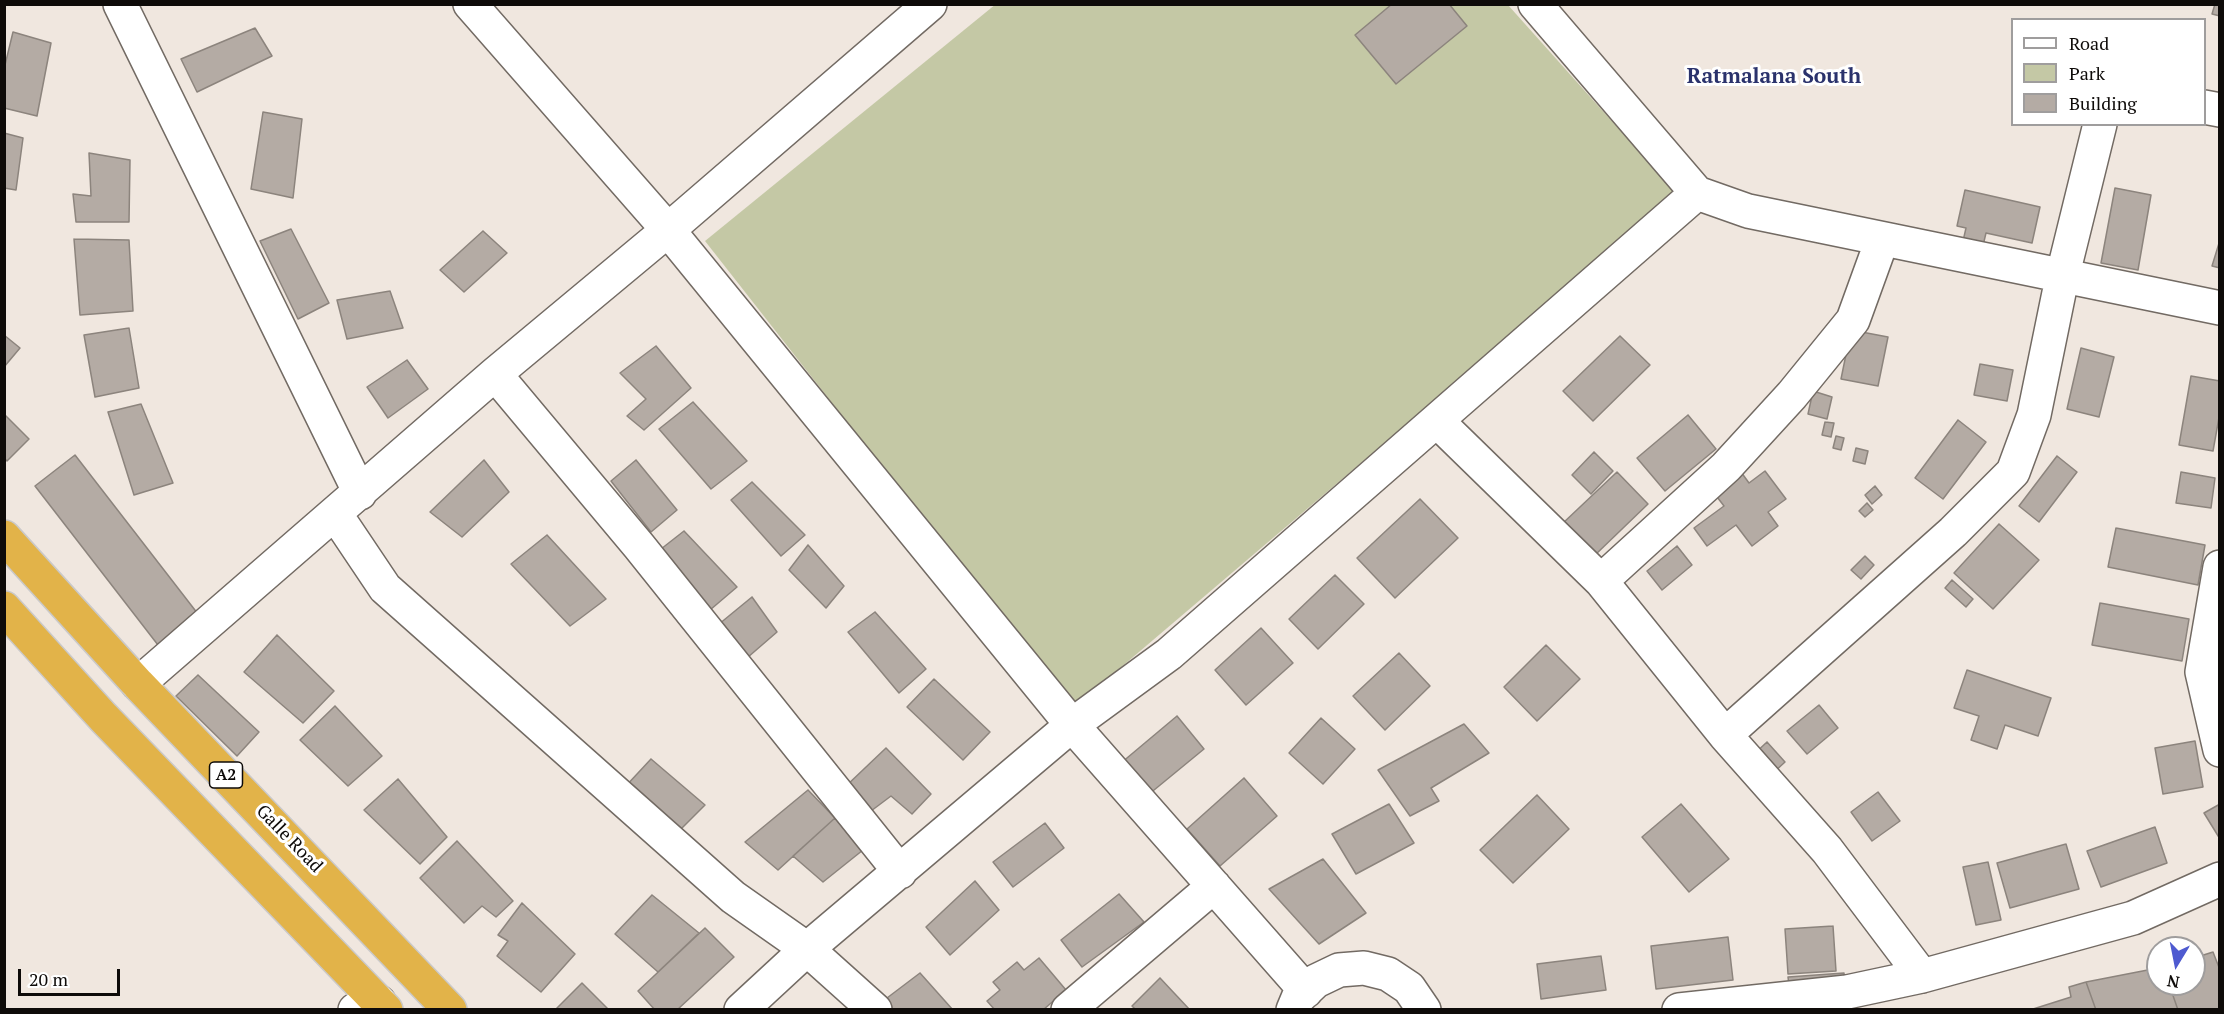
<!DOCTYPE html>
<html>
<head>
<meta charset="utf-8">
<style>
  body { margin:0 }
  #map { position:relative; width:2224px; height:1014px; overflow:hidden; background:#f0e7df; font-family:"PT Serif",serif }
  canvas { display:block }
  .frame { position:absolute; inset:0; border:6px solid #0e0b09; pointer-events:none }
  .legend { position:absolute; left:2011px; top:18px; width:195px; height:108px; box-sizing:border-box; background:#fff; border:2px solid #9f9d9d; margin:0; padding:8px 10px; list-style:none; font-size:18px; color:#0e0b09 }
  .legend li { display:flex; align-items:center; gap:12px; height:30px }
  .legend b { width:30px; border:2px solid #9f9d9d }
  .north { position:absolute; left:2146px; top:936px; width:60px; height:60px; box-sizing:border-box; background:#fff; border:2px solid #9f9d9d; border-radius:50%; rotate:190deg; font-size:16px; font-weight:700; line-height:24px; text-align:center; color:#0e0b09 }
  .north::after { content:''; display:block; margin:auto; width:21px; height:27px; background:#4e5ad0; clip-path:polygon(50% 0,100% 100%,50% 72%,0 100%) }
  .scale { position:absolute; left:18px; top:969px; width:102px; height:27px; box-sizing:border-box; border:3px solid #0e0b09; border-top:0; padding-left:8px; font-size:18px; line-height:21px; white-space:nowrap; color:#0e0b09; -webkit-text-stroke:4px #fff; paint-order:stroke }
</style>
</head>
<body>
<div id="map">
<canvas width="2224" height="1014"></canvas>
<div class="frame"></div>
<ul class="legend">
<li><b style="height:8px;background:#fff"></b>Road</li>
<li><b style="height:16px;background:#c4c8a5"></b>Park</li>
<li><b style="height:16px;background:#b4aba4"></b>Building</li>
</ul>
<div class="north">N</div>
<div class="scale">20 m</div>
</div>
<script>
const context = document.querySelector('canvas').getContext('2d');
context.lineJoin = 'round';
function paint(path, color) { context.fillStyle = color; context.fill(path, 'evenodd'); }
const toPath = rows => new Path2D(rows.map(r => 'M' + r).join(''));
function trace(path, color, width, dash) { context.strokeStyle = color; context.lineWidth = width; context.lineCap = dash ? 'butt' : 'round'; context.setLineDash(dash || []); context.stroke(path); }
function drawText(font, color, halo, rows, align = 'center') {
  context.font = font + ' "PT Serif",serif'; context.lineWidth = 6; context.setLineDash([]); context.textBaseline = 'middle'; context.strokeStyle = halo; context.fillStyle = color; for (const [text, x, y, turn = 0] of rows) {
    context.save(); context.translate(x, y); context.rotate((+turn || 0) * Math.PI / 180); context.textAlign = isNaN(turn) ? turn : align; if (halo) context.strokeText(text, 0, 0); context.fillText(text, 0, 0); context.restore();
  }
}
const green = toPath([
  [996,4,1508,5,1677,194,1072,709,705,241]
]);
const building = toPath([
  [1392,4,1449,4,1467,26,1396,84,1355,35,1392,4],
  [2215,4,2220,4,2220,16,2212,14,2215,4],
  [255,28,272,56,197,92,181,59,255,28],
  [13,32,51,43,37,116,4,108,4,69,13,32],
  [263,112,302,119,293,198,251,189,263,112],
  [4,133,23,138,16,190,4,188,4,133],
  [89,153,130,160,129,222,76,222,73,194,91,196,89,153],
  [2115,188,2151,195,2138,270,2101,263,2115,188],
  [1965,190,2040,207,2032,243,1986,233,1981,254,1961,250,1966,228,1957,226,1965,190],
  [291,229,329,303,298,319,260,241,291,229],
  [483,231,507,253,464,292,440,270,483,231],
  [74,239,129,240,133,311,80,315,74,239],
  [2220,240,2220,268,2212,266,2220,240],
  [390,291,403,328,347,339,337,300,390,291],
  [129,328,139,388,95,397,84,335,129,328],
  [1851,330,1888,337,1878,386,1841,379,1851,330],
  [4,335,20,348,4,367,4,335],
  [1620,336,1650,365,1593,421,1563,391,1620,336],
  [656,346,691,388,644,430,627,416,646,399,620,373,656,346],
  [2081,348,2114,357,2099,417,2067,409,2081,348],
  [407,360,428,389,388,418,367,387,407,360],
  [1980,364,2013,370,2007,401,1974,395,1980,364],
  [2191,376,2220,381,2220,412,2213,451,2179,445,2191,376],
  [1813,391,1832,397,1827,419,1808,414,1813,391],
  [693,402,747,461,711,489,659,429,693,402],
  [141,404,173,483,134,495,108,412,141,404],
  [4,414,29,439,7,461,4,458,4,414],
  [1688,415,1716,449,1665,491,1637,458,1688,415],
  [1958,420,1986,442,1943,499,1915,478,1958,420],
  [1825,422,1834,423,1831,437,1822,435,1825,422],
  [1836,436,1844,438,1841,450,1833,448,1836,436],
  [1856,448,1868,451,1865,464,1853,461,1856,448],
  [1594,452,1613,471,1591,494,1572,475,1594,452],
  [75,455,198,614,158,645,35,486,75,455],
  [2057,456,2077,472,2039,522,2019,506,2057,456],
  [484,460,509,492,462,537,430,512,484,460],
  [636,460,677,510,651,532,611,481,636,460],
  [1765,471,1786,499,1768,512,1778,526,1752,546,1736,525,1707,546,1694,528,1724,506,1714,493,1741,472,1749,483,1765,471],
  [1617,472,1648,504,1594,556,1562,524,1617,472],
  [2181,472,2215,478,2211,508,2176,503,2181,472],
  [752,482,805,535,781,556,731,500,752,482],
  [1875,486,1882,495,1872,504,1865,495,1875,486],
  [1420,499,1458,538,1395,598,1357,558,1420,499],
  [1867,503,1873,510,1865,517,1859,511,1867,503],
  [1999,524,2039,560,1993,609,1954,573,1999,524],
  [2116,528,2205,545,2198,585,2108,567,2116,528],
  [684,531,737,587,710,610,661,549,684,531],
  [547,535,606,599,570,626,511,564,547,535],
  [808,545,844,586,826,608,789,570,808,545],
  [1677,546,1692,565,1662,590,1647,571,1677,546],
  [1865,556,1874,565,1861,579,1851,570,1865,556],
  [1335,575,1364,604,1318,649,1289,619,1335,575],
  [1952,580,1973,599,1966,607,1945,588,1952,580],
  [752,597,777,632,740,664,713,629,752,597],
  [2100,603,2189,619,2182,661,2092,645,2100,603],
  [875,612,926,669,899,693,848,632,875,612],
  [1261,628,1293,663,1246,705,1215,670,1261,628],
  [277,635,334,691,303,723,244,672,277,635],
  [1546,645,1580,679,1537,721,1504,687,1546,645],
  [1399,653,1430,686,1385,730,1353,696,1399,653],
  [1967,670,2051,698,2038,736,2005,725,1997,749,1971,740,1979,716,1954,708,1967,670],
  [198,675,259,732,237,756,176,696,198,675],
  [934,679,990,732,963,760,907,707,934,679],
  [1819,705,1838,728,1807,754,1787,731,1819,705],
  [335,706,382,756,348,786,300,740,335,706],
  [1177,716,1204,749,1148,795,1121,763,1177,716],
  [1321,718,1355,749,1323,784,1289,753,1321,718],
  [1464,724,1489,753,1431,788,1439,801,1410,816,1378,770,1464,724],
  [2195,741,2203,787,2163,794,2155,748,2195,741],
  [1767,742,1785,762,1772,774,1753,755,1767,742],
  [886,748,931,794,912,814,891,796,867,814,845,787,886,748],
  [651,759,705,805,677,833,624,788,651,759],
  [1244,778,1277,816,1220,866,1187,829,1244,778],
  [398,779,447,837,420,864,364,810,398,779],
  [808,790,835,818,778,870,745,842,808,790],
  [1878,792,1900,821,1872,841,1851,812,1878,792],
  [1537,795,1569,829,1513,883,1480,850,1537,795],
  [1389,804,1414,843,1356,874,1332,834,1389,804],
  [1681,804,1729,859,1689,892,1642,837,1681,804],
  [2220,804,2220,839,2204,813,2220,804],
  [835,818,863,850,823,882,793,856,835,818],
  [1045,823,1064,848,1013,887,993,862,1045,823],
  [2155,827,2167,863,2101,887,2087,851,2155,827],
  [457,841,513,901,496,917,482,906,464,923,420,878,457,841],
  [2066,844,2079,889,2010,908,1997,863,2066,844],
  [1323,859,1366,913,1319,944,1269,889,1323,859],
  [1988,862,2001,920,1976,925,1963,867,1988,862],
  [975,881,999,910,950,955,926,927,975,881],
  [1119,894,1144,922,1082,967,1061,940,1119,894],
  [652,895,699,933,658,972,615,934,652,895],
  [522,903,575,954,541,992,497,956,508,941,498,935,522,903],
  [1833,926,1836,971,1788,974,1785,929,1833,926],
  [705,928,734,957,677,1010,655,1010,638,991,705,928],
  [1728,937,1733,980,1656,989,1651,946,1728,937],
  [2213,952,2220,970,2220,1010,2178,1010,2169,984,2194,984,2194,958,2213,952],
  [1601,956,1606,990,1541,999,1537,964,1601,956],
  [1039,958,1066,990,1043,1010,995,1010,987,1001,1000,990,993,982,1017,962,1024,970,1039,958],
  [2158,968,2158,984,2169,984,2178,1010,2096,1010,2086,982,2158,968],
  [920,973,953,1010,893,1010,883,1001,920,973],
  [1844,973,1845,990,1790,994,1788,977,1844,973],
  [1160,978,1190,1010,1136,1010,1132,1006,1160,978],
  [2086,982,2096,1010,2030,1010,2071,997,2069,987,2086,982],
  [582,983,609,1010,555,1010,582,983]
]);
const minor = toPath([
  [120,4,360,493],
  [470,4,668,230,1072,725,1306,991],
  [1535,4,1697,193,1748,211,2220,308],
  [2204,107,2220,110],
  [495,374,639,546,900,872],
  [1437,421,1601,581,1725,735,1827,850,1922,976],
  [336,515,385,588,733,897,807,949,875,1010],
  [2220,567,2202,672,2220,750],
  [1601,581,1726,467,1792,395,1853,320,1882,240],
  [138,684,495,374,668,230,930,4],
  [1725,735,1953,532,2013,472,2034,415,2062,278,2100,124],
  [355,1010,379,1002],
  [741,1010,807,949,1072,725,1169,654,1697,193],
  [1068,1010,1214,886],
  [1293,1010,1298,998,1316,981,1339,970,1364,968,1388,974,1409,988,1424,1010],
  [1679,1010,1847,992,1922,976,2133,918,2220,879]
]);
const highway = toPath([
  [4,537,138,684,450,1010],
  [4,608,103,717,386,1010]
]);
const shields = [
  [226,775,33]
];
const shieldNames = [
  ["A2",226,775]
];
const streetNames = [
  ["Galle Road",289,839,46]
];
const quarterNames = [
  ["Ratmalana South",1774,77]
];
paint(green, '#c4c8a5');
paint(building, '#b4aba4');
trace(building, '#8c847d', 1.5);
trace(minor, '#726a63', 36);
trace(highway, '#cac9c9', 36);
trace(minor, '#fff', 33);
trace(highway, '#e2b349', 33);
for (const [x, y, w] of shields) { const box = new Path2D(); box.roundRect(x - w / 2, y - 13, w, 26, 4.5); context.fillStyle = '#fff'; context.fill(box); trace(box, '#0e0b09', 1.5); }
drawText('bold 16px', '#0e0b09', null, shieldNames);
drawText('18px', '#0e0b09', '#fff', streetNames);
drawText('bold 21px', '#2a326c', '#fff', quarterNames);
</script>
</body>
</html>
